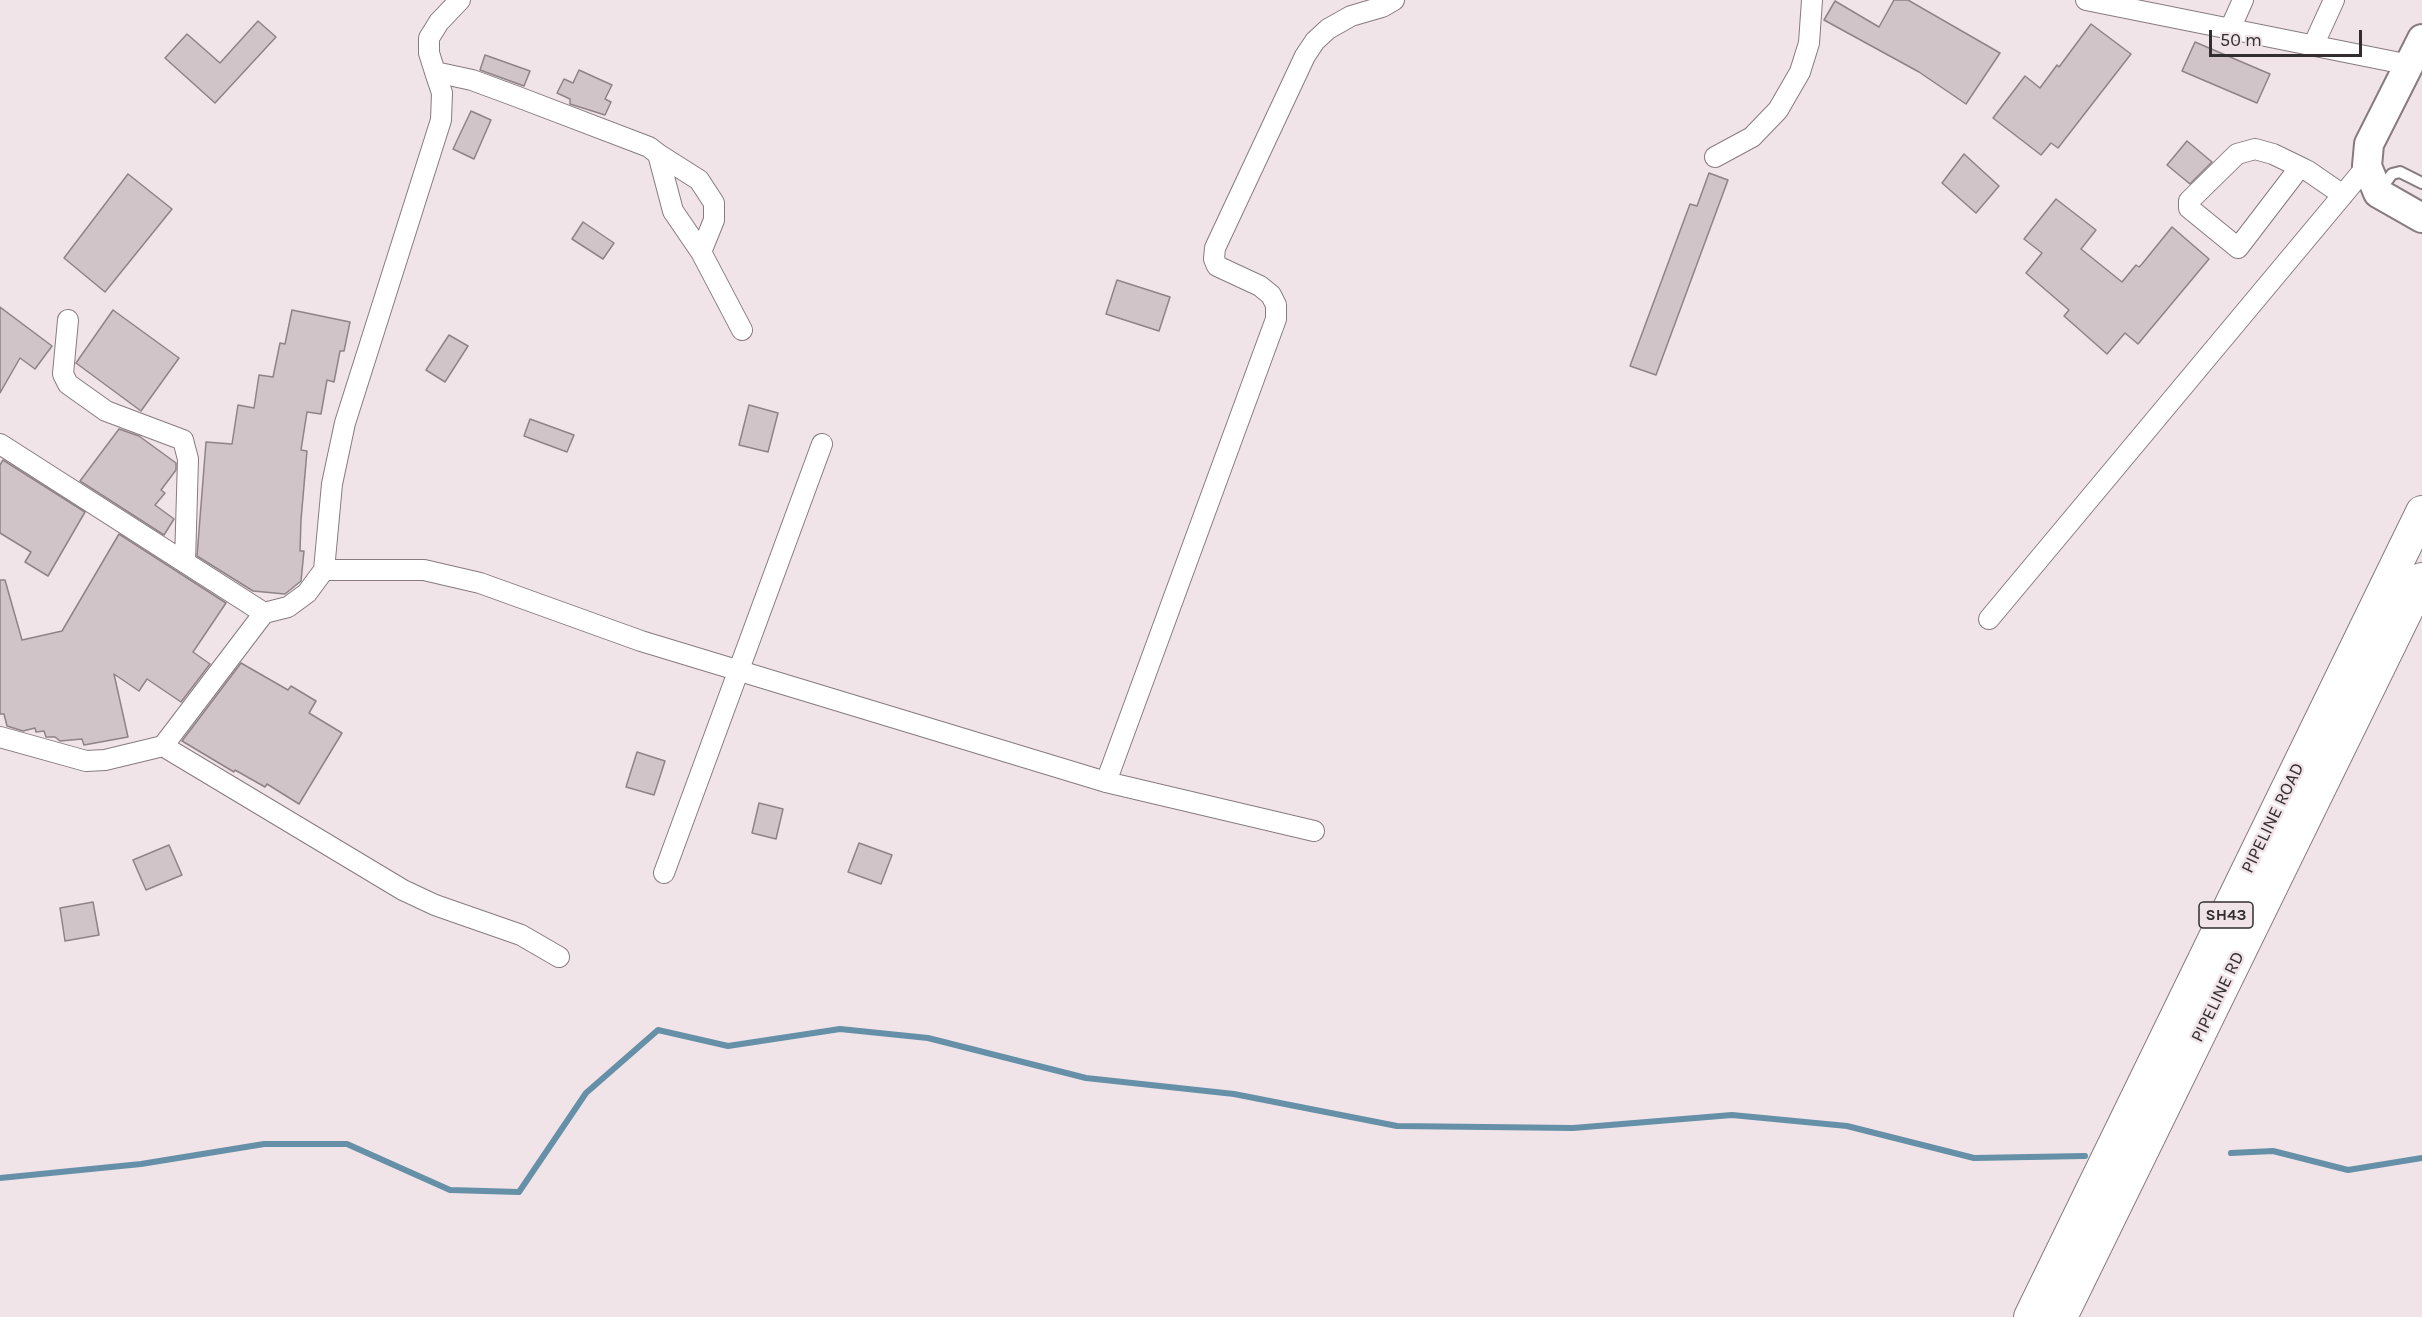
<!DOCTYPE html>
<html>
<head>
<meta charset="utf-8">
<style>
  body { margin:0 }
  #map { position:relative; width:2422px; height:1317px; overflow:hidden; background:#f1e4e9; font-family:Karla,sans-serif }
  canvas { display:block }
  .scale { position:absolute; left:2209px; top:30px; width:153px; height:27px; box-sizing:border-box; border:3px solid #322e2f; border-top:0; padding-left:8px; font-size:18px; line-height:21px; white-space:nowrap; color:#322e2f; -webkit-text-stroke:4px #f1e4e9; paint-order:stroke }
</style>
</head>
<body>
<div id="map">
<canvas width="2422" height="1317"></canvas>
<div class="scale">50 m</div>
</div>
<script>
const context = document.querySelector('canvas').getContext('2d');
context.lineJoin = 'round';
const toPath = rows => new Path2D(rows.map(r => 'M' + r).join(''));
function trace(path, color, width, dash) { context.strokeStyle = color; context.lineWidth = width; context.lineCap = dash ? 'butt' : 'round'; context.setLineDash(dash || []); context.stroke(path); }
function paint(path, color) { context.fillStyle = color; context.fill(path, 'evenodd'); }
function drawText(font, color, halo, rows, align = 'center') {
  context.font = font + ' Karla,sans-serif'; context.lineWidth = 5; context.setLineDash([]); context.textBaseline = 'middle'; context.strokeStyle = halo; context.fillStyle = color; for (const [text, x, y, turn = 0] of rows) {
    context.save(); context.translate(x, y); context.rotate((+turn || 0) * Math.PI / 180); context.textAlign = isNaN(turn) ? turn : align; if (halo) context.strokeText(text, 0, 0); context.fillText(text, 0, 0); context.restore();
  }
}
const stream = toPath([
  [2231,1153,2273,1151,2348,1170,2422,1158],
  [0,1178,141,1164,264,1144,347,1144,450,1190,519,1192,586,1093,658,1030,728,1046,840,1029,928,1038,1086,1078,1234,1094,1397,1126,1573,1128,1732,1115,1847,1126,1974,1158,2085,1156]
]);
const building = toPath([
  [1894,0,1908,0,2000,53,1966,104,1919,72,1824,20,1835,1,1879,27,1894,0],
  [258,21,276,37,215,103,165,58,187,34,220,63,258,21],
  [2091,24,2131,54,2058,148,2051,143,2041,155,1993,118,2025,76,2040,88,2057,65,2059,67,2091,24],
  [2195,42,2270,74,2257,103,2182,71,2195,42],
  [485,55,530,71,524,86,480,70,485,55],
  [579,70,612,85,605,99,611,102,605,115,570,104,570,99,557,93,564,79,573,83,579,70],
  [471,111,491,120,474,159,453,149,471,111],
  [2187,141,2212,162,2190,184,2167,165,2187,141],
  [1964,154,1999,186,1976,213,1942,183,1964,154],
  [1709,173,1728,180,1656,375,1630,366,1690,204,1697,206,1709,173],
  [128,174,172,209,105,292,64,258,128,174],
  [2056,199,2096,230,2081,249,2122,282,2136,265,2139,267,2142,264,2172,227,2209,259,2138,344,2125,333,2107,354,2064,316,2069,310,2026,273,2042,253,2024,239,2056,199],
  [583,222,614,243,603,259,572,239,583,222],
  [1117,280,1170,297,1159,331,1106,314,1117,280],
  [0,307,52,346,35,369,20,358,0,393,0,307],
  [113,310,179,358,141,411,76,363,113,310],
  [292,310,350,322,344,351,340,351,334,382,327,380,321,414,307,412,301,450,307,451,301,520,300,551,304,551,301,581,285,594,253,591,197,556,206,442,232,444,238,405,254,408,259,375,273,377,280,343,285,344,292,310],
  [449,335,468,346,445,382,426,370,449,335],
  [749,405,778,413,768,452,739,445,749,405],
  [530,419,574,435,567,452,524,436,530,419],
  [119,429,139,436,176,463,176,470,161,490,165,493,155,505,174,519,164,535,80,481,119,429],
  [3,460,85,512,48,576,25,562,31,552,0,533,0,465,3,460],
  [119,534,226,603,193,652,210,664,181,702,147,679,139,691,114,674,128,737,84,745,82,739,60,741,55,737,46,737,44,731,36,732,35,728,23,731,7,726,4,714,0,714,0,580,5,580,22,640,62,631,119,534],
  [241,663,288,690,291,686,316,701,309,713,342,733,299,804,267,784,265,787,235,770,234,772,182,741,241,663],
  [637,752,665,761,654,795,626,787,637,752],
  [759,803,783,809,776,839,752,833,759,803],
  [859,843,892,855,881,884,848,872,859,843],
  [169,845,182,875,146,890,133,860,169,845],
  [93,902,99,935,65,941,60,908,93,902]
]);
const lane = toPath([
  [2380,190,2392,174,2400,172,2422,183]
]);
const street = toPath([
  [2086,0,2410,65],
  [2230,29,2243,0],
  [2313,46,2334,0],
  [435,72,429,53,429,38,439,22,460,0],
  [658,154,699,180,714,203,714,220,701,252],
  [1715,157,1752,137,1778,110,1800,72,1809,43,1812,0],
  [2300,167,2238,248,2189,208,2189,201,2237,154,2255,149,2273,154,2300,167,2308,171,2343,195],
  [68,320,63,374,68,384,106,411,183,440,188,459,185,562],
  [0,444,264,613,288,607,307,593,324,570,332,484,345,423,441,120,442,93,435,72,472,80,518,97,649,147,658,154,673,211,701,252,742,330],
  [324,570,424,570,480,583,641,641,1106,782,1314,831],
  [1989,619,2367,166],
  [0,737,86,761,105,760,163,746,264,613],
  [163,746,403,890,435,905,521,935,559,957],
  [1106,782,1276,319,1276,305,1271,295,1260,286,1217,266,1214,259,1215,248,1305,56,1315,41,1328,29,1351,16,1382,7,1394,0],
  [664,873,822,444]
]);
const secondary = toPath([
  [2422,39,2369,144,2367,166,2378,193,2422,218]
]);
const primary = toPath([
  [2030,1317,2422,512],
  [2061,1317,2422,579]
]);
const shields = [
  [2226,915,54]
];
const shieldNames = [
  ["SH43",2226,915]
];
const streetNames = [
  ["PIPELINE ROAD",2273,818,-64],
  ["PIPELINE RD",2218,997,-64]
];
trace(stream, '#6590a7', 6);
paint(building, '#d1c4c8');
trace(building, '#8f8387', 1.5);
trace(lane, '#877b7f', 14);
trace(street, '#877b7f', 22);
trace(secondary, '#877b7f', 32);
trace(primary, '#877b7f', 34);
trace(lane, '#fff', 10);
trace(street, '#fff', 20);
trace(secondary, '#fff', 28);
trace(primary, '#fff', 32);
for (const [x, y, w] of shields) { const box = new Path2D(); box.roundRect(x - w / 2, y - 13, w, 26, 4.5); context.fillStyle = '#f1e4e9'; context.fill(box); trace(box, '#322e2f', 1.5); }
drawText('bold 16px', '#322e2f', null, shieldNames);
drawText('18px', '#322e2f', '#f1e4e9', streetNames);
</script>
</body>
</html>
